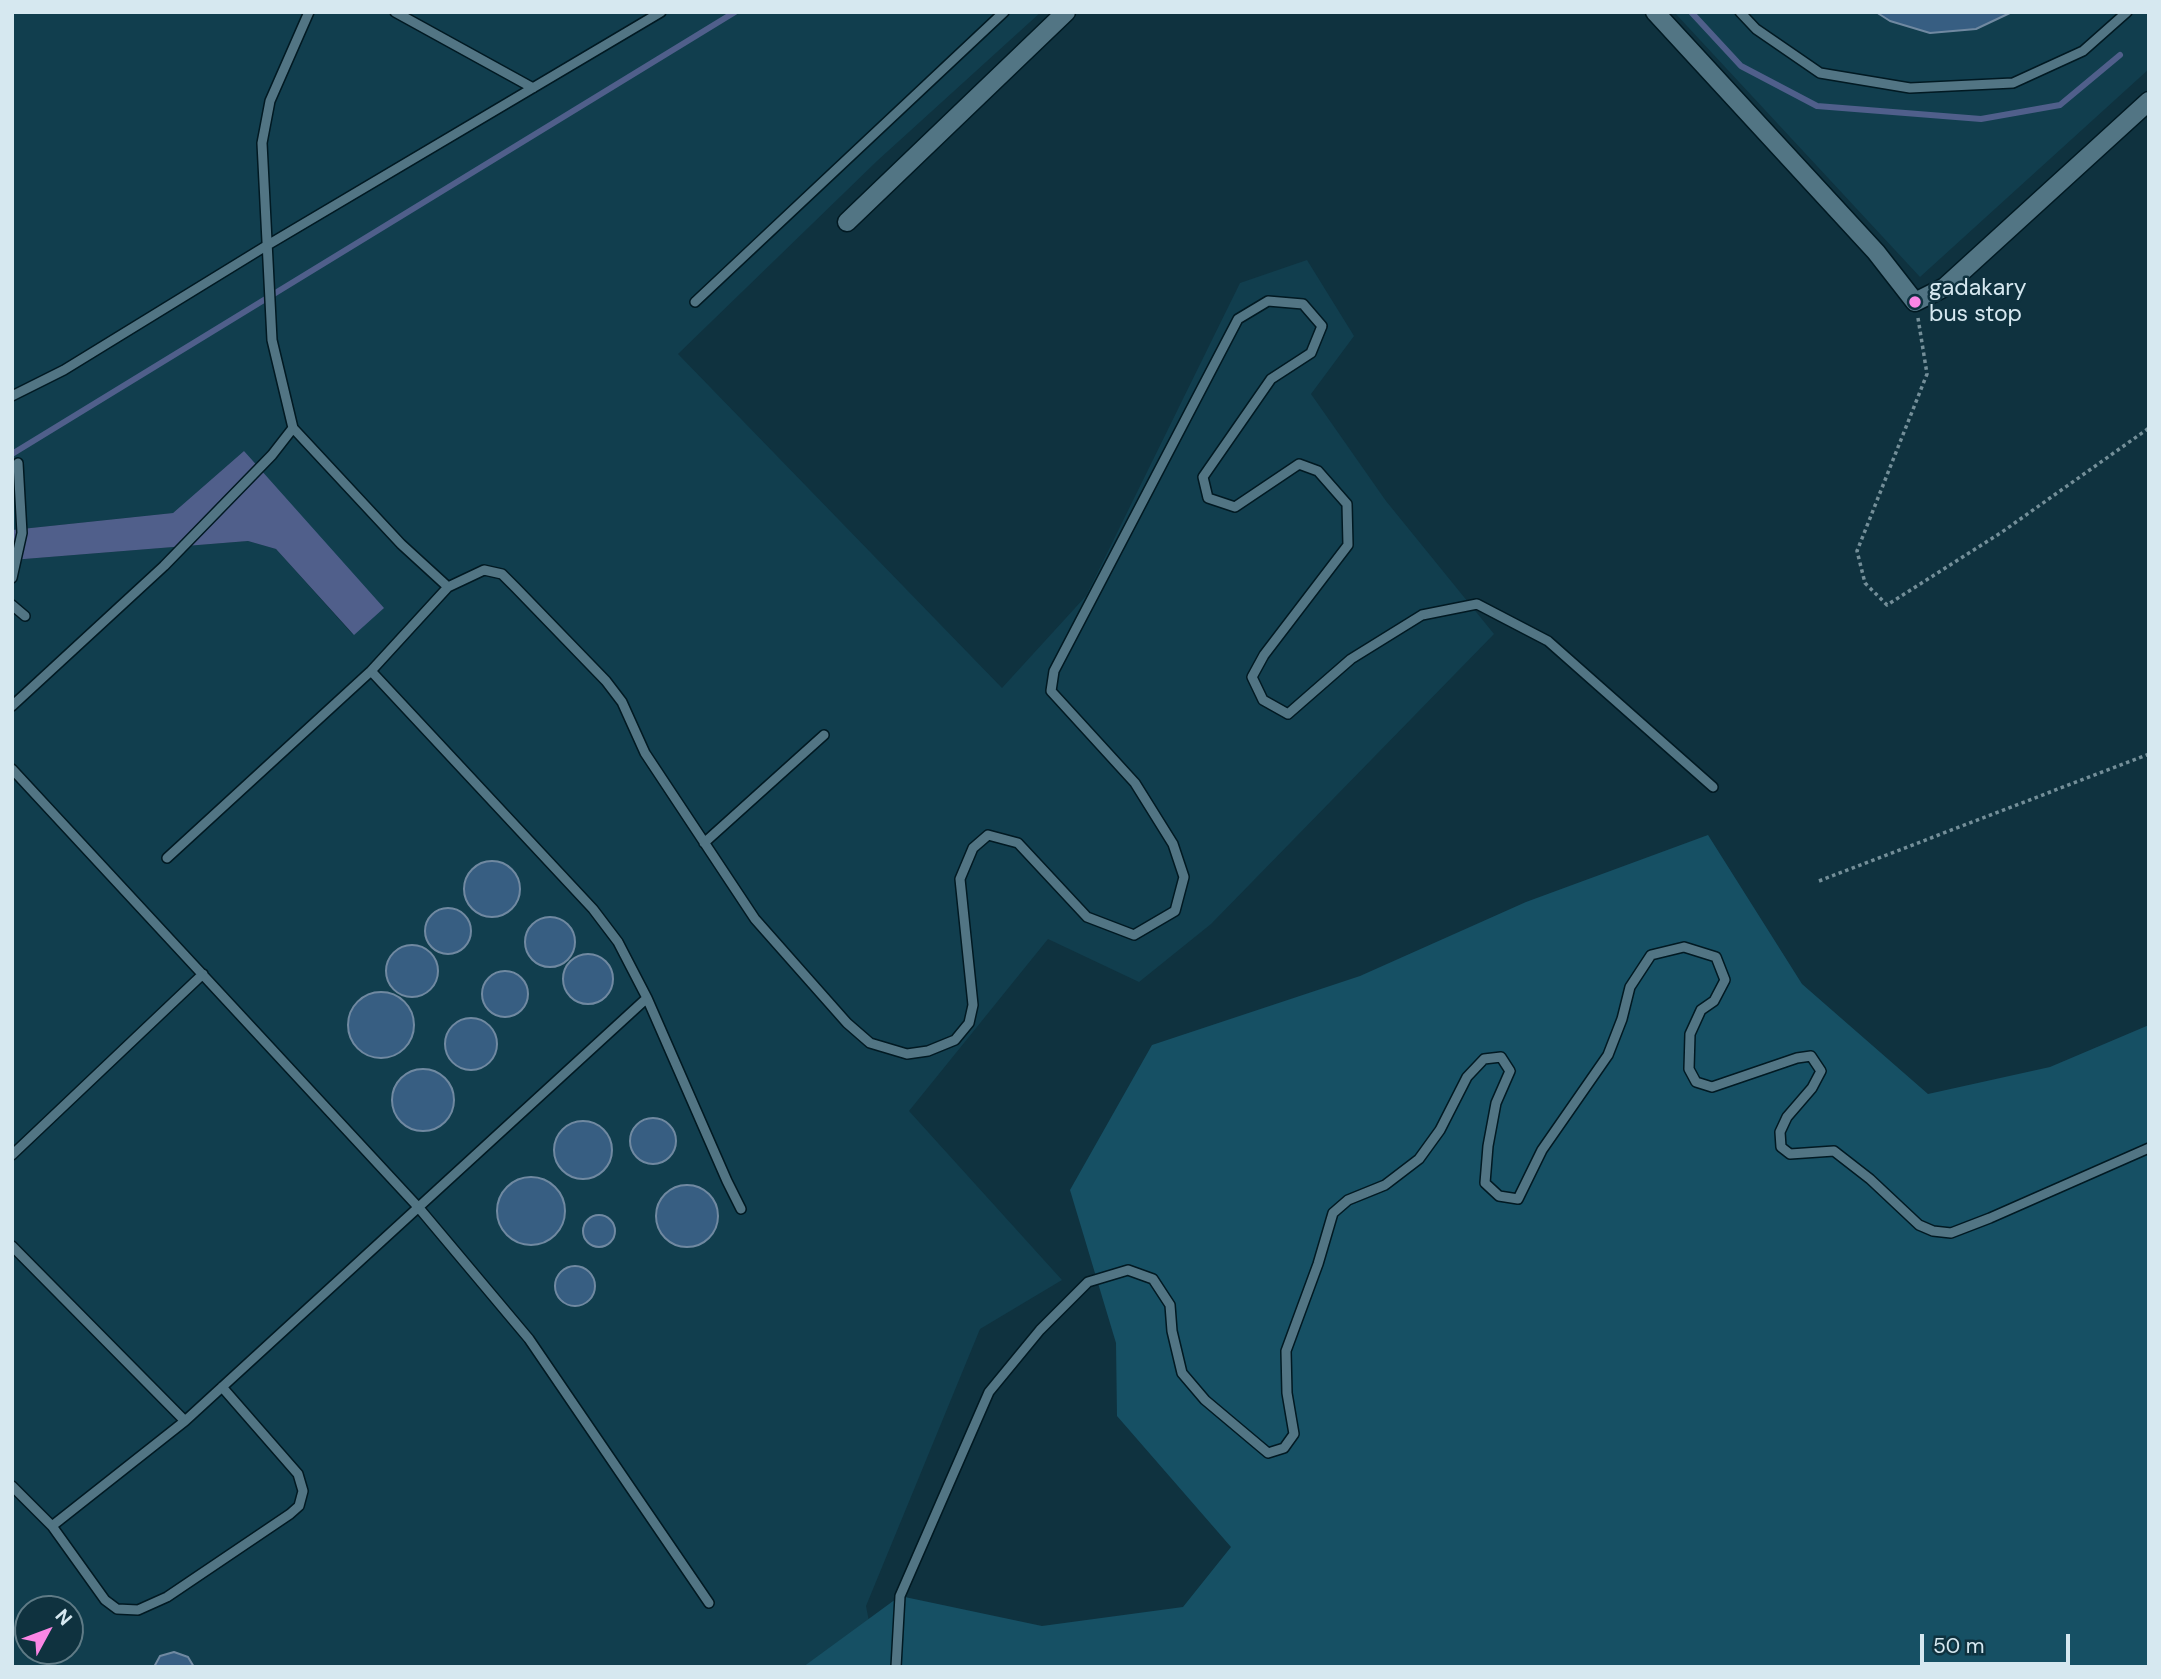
<!DOCTYPE html>
<html>
<head>
<meta charset="utf-8">
<style>
  body { margin:0 }
  #map { position:relative; width:2161px; height:1679px; overflow:hidden; background:#0f323f; font-family:"DM Sans",sans-serif }
  canvas { display:block }
  .frame { position:absolute; inset:0; border:14px solid #d6e8f0; pointer-events:none }
  .north { position:absolute; left:14px; top:1595px; width:70px; height:70px; box-sizing:border-box; background:#0f323f; border:2px solid #5f7b86; border-radius:50%; rotate:49deg; font-size:19px; font-weight:700; line-height:28px; text-align:center; color:#d6e8f0 }
  .north::after { content:''; display:block; margin:auto; width:24px; height:32px; background:#fb86e5; clip-path:polygon(50% 0,100% 100%,50% 72%,0 100%) }
  .scale { position:absolute; left:1920px; top:1634px; width:150px; height:32px; box-sizing:border-box; border:4px solid #d6e8f0; border-top:0; padding-left:9px; font-size:21px; line-height:24px; white-space:nowrap; color:#d6e8f0; -webkit-text-stroke:5px #0f323f; paint-order:stroke }
</style>
</head>
<body>
<div id="map">
<canvas width="2161" height="1679"></canvas>
<div class="frame"></div>
<div class="north">N</div>
<div class="scale">50 m</div>
</div>
<script>
const context = document.querySelector('canvas').getContext('2d');
context.lineJoin = 'round';
function paint(path, color) { context.fillStyle = color; context.fill(path, 'evenodd'); }
const toPath = rows => new Path2D(rows.map(r => 'M' + r).join(''));
function trace(path, color, width, dash) { context.strokeStyle = color; context.lineWidth = width; context.lineCap = dash ? 'butt' : 'round'; context.setLineDash(dash || []); context.stroke(path); }
function drawText(font, color, halo, rows, align = 'center') {
  context.font = font + ' "DM Sans",sans-serif'; context.lineWidth = 5; context.setLineDash([]); context.textBaseline = 'middle'; context.strokeStyle = halo; context.fillStyle = color; for (const [text, x, y, turn = 0] of rows) {
    context.save(); context.translate(x, y); context.rotate((+turn || 0) * Math.PI / 180); context.textAlign = isNaN(turn) ? turn : align; if (halo) context.strokeText(text, 0, 0); context.fillText(text, 0, 0); context.restore();
  }
}
const built = toPath([
  [12,12,1041,12,877,161,678,354,1002,688,1086,596,1240,283,1307,260,1354,336,1311,394,1386,501,1494,634,1211,924,1139,982,1048,939,909,1111,1062,1280,980,1329,866,1606,878,1667,12,1667,12,560,248,541,276,549,353,635,244,451,173,513,12,530],
  [28,1609,70,1609,70,1651,28,1651],
  [1674,12,2149,12,2149,69,1920,277]
]);
const green = toPath([
  [1708,835,1802,984,1928,1094,2050,1067,2149,1025,2149,1667,803,1667,900,1596,1042,1626,1183,1607,1231,1547,1117,1416,1116,1343,1070,1190,1152,1045,1360,976,1526,902]
]);
const water = toPath([
  [244,451,384,608,354,635,276,549,248,541,12,560,12,530,173,513]
]);
const stream = toPath([
  [1691,12,1741,66,1817,106,1981,119,2060,105,2120,55],
  [12,454,735,12]
]);
const building = toPath([
  [1876,12,2012,12,1976,29,1930,33,1890,21,1876,12],
  '464 889a28 28 0 1 1 56 0a28 28 0 1 1-56 0Z',
  '425 931a23 23 0 1 1 46 0a23 23 0 1 1-46 0Z',
  '525 942a25 25 0 1 1 50 0a25 25 0 1 1-50 0Z',
  '386 971a26 26 0 1 1 52 0a26 26 0 1 1-52 0Z',
  '563 979a25 25 0 1 1 50 0a25 25 0 1 1-50 0Z',
  '482 994a23 23 0 1 1 46 0a23 23 0 1 1-46 0Z',
  '348 1025a33 33 0 1 1 66 0a33 33 0 1 1-66 0Z',
  '445 1044a26 26 0 1 1 52 0a26 26 0 1 1-52 0Z',
  '392 1100a31 31 0 1 1 62 0a31 31 0 1 1-62 0Z',
  '630 1141a23 23 0 1 1 46 0a23 23 0 1 1-46 0Z',
  '554 1150a29 29 0 1 1 58 0a29 29 0 1 1-58 0Z',
  '497 1211a34 34 0 1 1 68 0a34 34 0 1 1-68 0Z',
  '656 1216a31 31 0 1 1 62 0a31 31 0 1 1-62 0Z',
  '583 1231a16 16 0 1 1 32 0a16 16 0 1 1-32 0Z',
  '555 1286a20 20 0 1 1 40 0a20 20 0 1 1-40 0Z',
  [174,1652,188,1657,194,1667,154,1667,160,1656,174,1652]
]);
const path = toPath([
  [1918,318,1927,374,1857,551,1865,583,1887,605,2002,532,2149,428],
  [1819,881,2149,754]
]);
const lane = toPath([
  [395,12,533,88],
  [1740,12,1756,29,1820,73,1910,88,2013,83,2083,51,2127,12],
  [695,302,1004,12],
  [12,396,64,370,266,246,661,12],
  [293,428,401,544,448,587,484,570,502,574,516,588,606,681,622,702,645,753,755,919,847,1023,870,1043,907,1054,928,1051,955,1040,969,1023,973,1005,960,879,973,848,988,835,1018,843,1087,917,1134,935,1175,911,1184,877,1173,844,1135,783,1051,691,1054,671,1238,319,1268,301,1303,304,1322,326,1311,353,1271,379,1203,477,1208,498,1235,507,1299,464,1318,471,1347,504,1348,545,1264,655,1252,677,1263,700,1288,714,1351,659,1422,615,1477,604,1548,641,1713,787],
  [12,578,22,533,18,463],
  [12,605,25,616],
  [371,671,593,909,618,942,647,998,727,1181,741,1209],
  [12,706,164,566,272,455,293,428,272,340,262,143,270,101,309,12],
  [12,769,419,1208,529,1339,709,1603],
  [704,843,824,735],
  [167,858,371,671,448,587],
  [12,1155,203,974],
  [12,1246,185,1421,647,998],
  [12,1486,52,1526,185,1421],
  [52,1526,105,1600,117,1609,138,1610,167,1597,290,1514,299,1506,303,1491,298,1474,222,1387],
  [896,1667,900,1596,989,1392,1040,1330,1088,1282,1128,1270,1153,1279,1170,1305,1172,1331,1182,1373,1205,1400,1268,1453,1284,1448,1294,1434,1287,1393,1286,1351,1318,1264,1333,1213,1348,1200,1385,1185,1419,1159,1440,1130,1467,1077,1484,1059,1501,1057,1510,1071,1496,1103,1488,1146,1485,1183,1499,1196,1518,1199,1542,1150,1608,1055,1622,1019,1630,987,1651,955,1684,947,1716,957,1725,980,1714,1001,1701,1010,1690,1034,1689,1069,1696,1082,1712,1087,1797,1058,1811,1056,1821,1071,1812,1088,1787,1117,1780,1132,1781,1147,1790,1154,1834,1151,1870,1179,1919,1225,1933,1231,1951,1233,1990,1218,2149,1148]
]);
const street = toPath([
  [1655,12,1876,252,1915,302,1945,287,2149,101],
  [847,222,1066,12]
]);
const markers = [
  [1915,302,7,"#fb86e5"]
];
const poiNames = [
  ["gadakary",1929,289],
  ["bus stop",1929,315]
];
paint(built, '#113e4e');
paint(green, '#165064');
paint(water, '#505f8b');
trace(stream, '#505f8b', 6);
paint(building, '#375e82');
trace(building, '#7089a1', 2);
trace(lane, '#011922', 12);
trace(street, '#011922', 21);
trace(path, '#748f99', 3.5, [3.5, 3.5]);
trace(lane, '#527584', 9);
trace(street, '#527584', 18);
for (const [x, y, r, color] of markers) { const dot = new Path2D(); dot.arc(x, y, r, 0, 2 * Math.PI); context.fillStyle = color; context.fill(dot); trace(dot, '#0f323f', 2.5); }
drawText('23px', '#d6e8f0', '#0f323f', poiNames, 'left');
</script>
</body>
</html>
